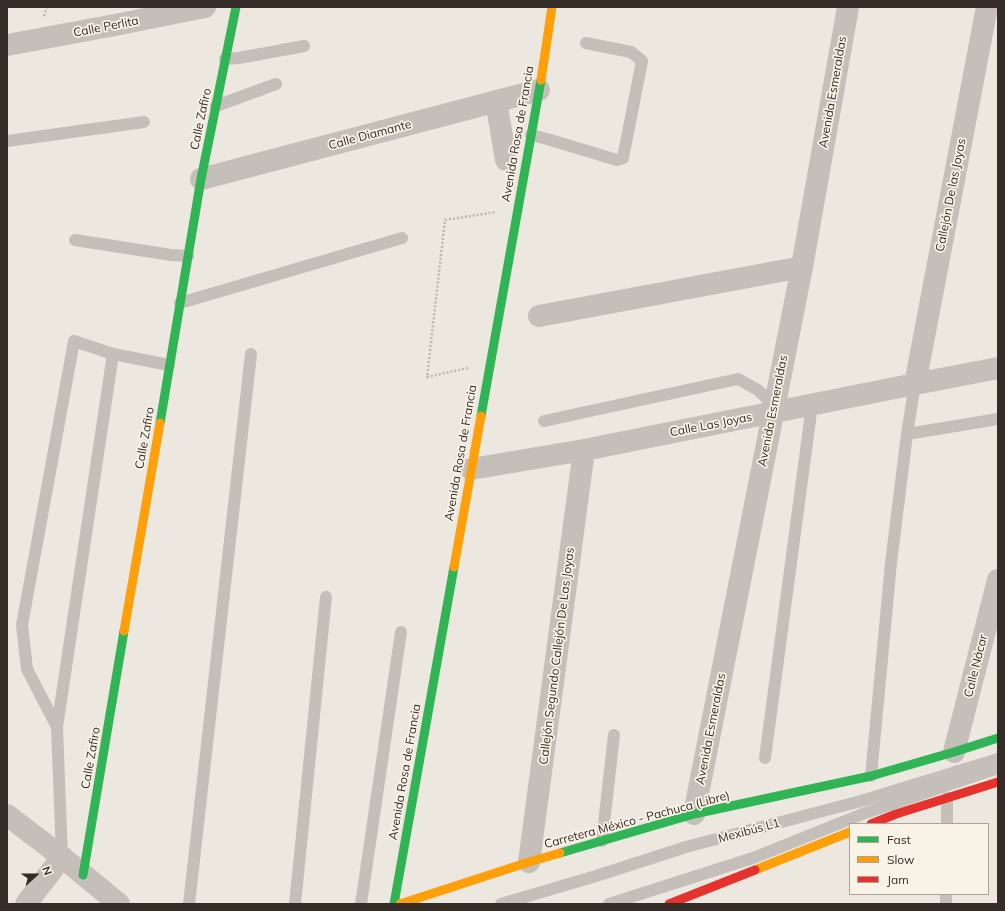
<!DOCTYPE html>
<html>
<head>
<meta charset="utf-8">
<style>
  body { margin:0 }
  #map { position:relative; width:1005px; height:911px; overflow:hidden; background:#ece7df; font-family:Mulish,sans-serif }
  canvas { display:block }
  .frame { position:absolute; inset:0; border:8px solid #352c27; pointer-events:none }
  .legend { position:absolute; left:849px; top:823px; width:140px; height:72px; box-sizing:border-box; background:#f9f2e6; border:1px solid #aba39a; margin:0; padding:5px 7px; list-style:none; font-size:12px; color:#352c27 }
  .legend li { display:flex; align-items:center; gap:8px; height:20px }
  .legend b { width:20px; border:1px solid #aba39a }
  .north { position:absolute; left:16px; top:855px; width:40px; height:40px; -webkit-text-stroke:3px #f9f2e6; paint-order:stroke; rotate:69deg; font-size:11px; font-weight:700; line-height:16px; text-align:center; color:#352c27 }
  .north::after { content:''; display:block; margin:auto; width:14px; height:18px; background:#352c27; clip-path:polygon(50% 0,100% 100%,50% 72%,0 100%) }
</style>
</head>
<body>
<div id="map">
<canvas width="1005" height="911"></canvas>
<div class="frame"></div>
<ul class="legend">
<li><b style="height:5px;background:#30b455"></b>Fast</li>
<li><b style="height:5px;background:#ff9f0a"></b>Slow</li>
<li><b style="height:5px;background:#e5322d"></b>Jam</li>
</ul>
<div class="north">N</div>
</div>
<script>
const context = document.querySelector('canvas').getContext('2d');
context.lineJoin = 'round';
const toPath = rows => new Path2D(rows.map(r => 'M' + r).join(''));
function trace(path, color, width, dash) { context.strokeStyle = color; context.lineWidth = width; context.lineCap = dash ? 'butt' : 'round'; context.setLineDash(dash || []); context.stroke(path); }
function drawText(font, color, halo, rows, align = 'center') {
  context.font = font + ' Mulish,sans-serif'; context.lineWidth = 3.5; context.setLineDash([]); context.textBaseline = 'middle'; context.strokeStyle = halo; context.fillStyle = color; for (const [text, x, y, turn = 0] of rows) {
    context.save(); context.translate(x, y); context.rotate((+turn || 0) * Math.PI / 180); context.textAlign = isNaN(turn) ? turn : align; if (halo) context.strokeText(text, 0, 0); context.fillText(text, 0, 0); context.restore();
  }
}
const path = toPath([
  [44,16,47,7],
  [468,368,427,377,445,220,496,212]
]);
const lane = toPath([
  [225,59,239,58,304,46],
  [216,106,276,84],
  [531,135,547,139,617,160,623,158,642,61,631,52,586,43],
  [7,141,144,122],
  [75,240,171,255,188,256],
  [180,303,402,238],
  [544,421,738,379,758,390,774,406],
  [907,434,998,419],
  [57,727,27,669,22,625,74,341,113,354],
  [765,758,812,405],
  [871,776,891,563,907,434,915,384],
  [947,824,947,798],
  [602,841,614,735],
  [62,857,57,727,113,354,169,365],
  [189,904,251,354],
  [295,904,326,597],
  [361,904,401,632],
  [501,904,596,876,686,847,861,801,998,759],
  [609,904,753,858,865,813,998,768],
  [946,904,946,894]
]);
const street = toPath([
  [7,45,115,25,205,7],
  [496,101,506,160],
  [201,179,539,90],
  [539,316,802,267],
  [915,384,987,7],
  [471,469,584,450,915,384,998,368],
  [954,752,998,580],
  [694,814,802,267,848,7],
  [7,815,62,857,119,904],
  [529,862,584,450],
  [26,904,62,857]
]);
const fast = toPath([
  [481,416,541,80],
  [160,423,201,179,236,7],
  [560,853,694,814,871,776,954,752,998,738],
  [83,875,124,631],
  [394,904,454,567]
]);
const slow = toPath([
  [541,80,552,7],
  [454,567,481,416],
  [124,631,160,423],
  [755,870,850,832],
  [400,904,529,862,560,853]
]);
const jam = toPath([
  [871,824,896,814,998,782],
  [669,904,755,870]
]);
const streetNames = [
  ["Calle Perlita",106,27,-11],
  ["Avenida Esmeraldas",833,92,-80],
  ["Calle Zafiro",201,119,-78],
  ["Avenida Rosa de Francia",518,134,-80],
  ["Calle Diamante",370,135,-15],
  ["Callejón De las Joyas",951,195,-79],
  ["Avenida Esmeraldas",773,411,-79],
  ["Calle Las Joyas",711,425,-11],
  ["Calle Zafiro",145,438,-80],
  ["Avenida Rosa de Francia",461,453,-80],
  ["Callejón Segundo Callejón De Las Joyas",557,656,-83],
  ["Calle Nácar",976,666,-76],
  ["Avenida Esmeraldas",711,729,-79],
  ["Calle Zafiro",91,758,-80],
  ["Avenida Rosa de Francia",405,772,-80],
  ["Carretera México - Pachuca (Libre)",637,820,-15],
  ["Mexibús L1",749,831,-15]
];
trace(path, '#bdb7b1', 2.5, [2, 2]);
trace(lane, '#c4bfb8', 12);
trace(street, '#c4bfb8', 22);
trace(fast, '#30b455', 9);
trace(slow, '#ff9f0a', 9);
trace(jam, '#e5322d', 9);
drawText('12px', '#352c27', '#f9f2e6', streetNames);
</script>
</body>
</html>
